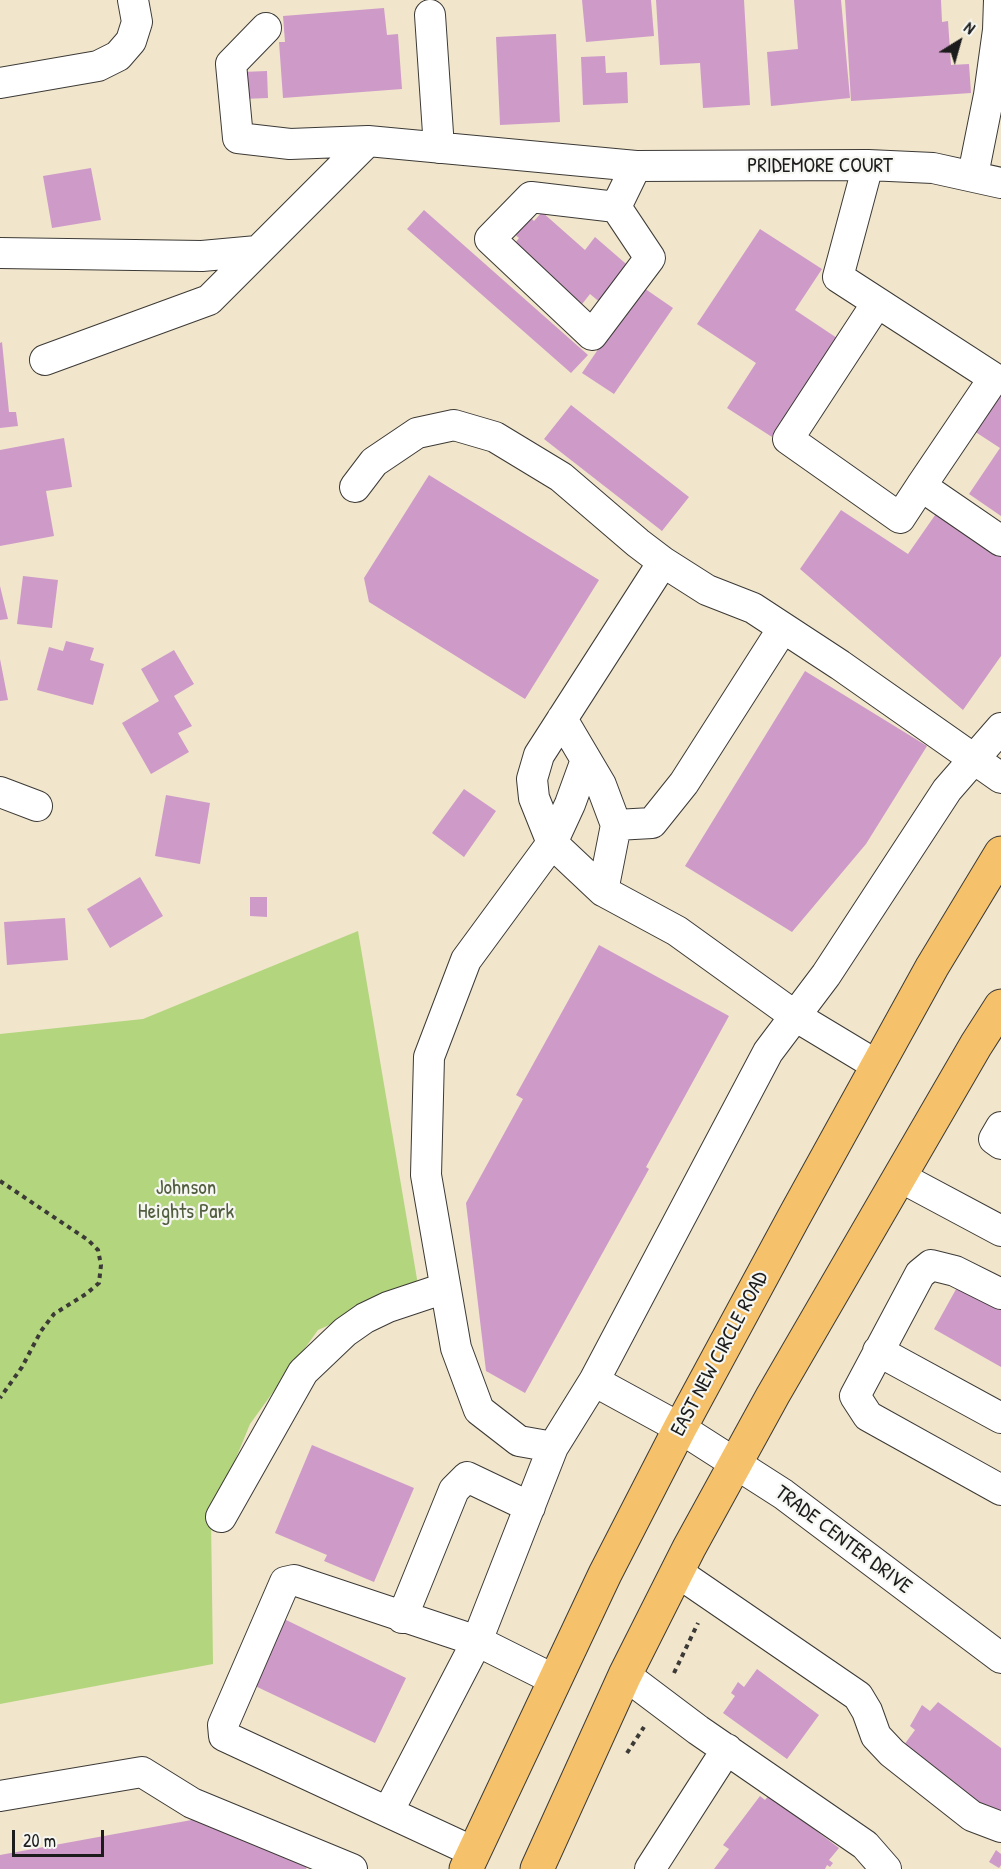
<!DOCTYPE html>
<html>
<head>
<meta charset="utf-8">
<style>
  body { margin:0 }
  #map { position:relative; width:1001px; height:1869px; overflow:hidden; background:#f1e5cc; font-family:"Patrick Hand",sans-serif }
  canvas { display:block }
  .north { position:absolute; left:929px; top:12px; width:60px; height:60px; -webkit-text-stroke:4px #f6f6f2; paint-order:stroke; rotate:37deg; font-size:16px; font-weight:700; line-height:24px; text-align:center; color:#1c1c1c }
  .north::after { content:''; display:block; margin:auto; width:21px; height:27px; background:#1c1c1c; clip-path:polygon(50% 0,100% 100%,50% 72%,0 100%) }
  .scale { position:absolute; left:12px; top:1830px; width:92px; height:27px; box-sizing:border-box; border:3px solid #1c1c1c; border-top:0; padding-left:8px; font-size:18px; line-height:21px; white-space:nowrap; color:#1c1c1c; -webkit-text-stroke:4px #f6f6f2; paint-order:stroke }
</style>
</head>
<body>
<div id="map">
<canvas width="1001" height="1869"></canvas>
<div class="north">N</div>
<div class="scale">20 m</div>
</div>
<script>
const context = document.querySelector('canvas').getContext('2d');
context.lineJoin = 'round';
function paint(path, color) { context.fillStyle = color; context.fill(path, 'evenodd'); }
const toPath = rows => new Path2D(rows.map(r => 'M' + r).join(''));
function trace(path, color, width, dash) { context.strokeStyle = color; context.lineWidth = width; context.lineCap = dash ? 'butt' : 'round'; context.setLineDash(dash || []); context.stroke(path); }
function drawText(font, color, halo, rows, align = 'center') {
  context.font = font + ' "Patrick Hand",sans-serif'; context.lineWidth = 4.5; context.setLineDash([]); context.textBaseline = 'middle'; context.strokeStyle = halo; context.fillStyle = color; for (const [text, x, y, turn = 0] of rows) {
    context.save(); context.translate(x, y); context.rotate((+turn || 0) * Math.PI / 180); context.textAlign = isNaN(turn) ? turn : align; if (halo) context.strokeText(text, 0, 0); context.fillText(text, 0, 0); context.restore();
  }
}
const green = toPath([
  [358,931,418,1285,318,1330,250,1424,211,1519,213,1664,0,1704,0,1034,143,1019]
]);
const building = toPath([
  [582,0,651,0,654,36,586,42],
  [656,0,744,0,750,105,703,108,700,63,660,65],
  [794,0,841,0,850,98,771,106,767,52,798,49],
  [845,0,941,0,942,22,948,21,951,65,969,64,971,93,851,101],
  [384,8,387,35,398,34,402,89,283,98,279,42,285,42,283,16],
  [556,34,560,122,500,125,496,37],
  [605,56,606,73,627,72,628,103,583,105,581,57],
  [267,71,268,98,243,99,242,72],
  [91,168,101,220,52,228,43,176],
  [424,210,588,355,571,373,407,229],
  [542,212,585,250,595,237,632,269,602,304,590,294,579,308,510,249,519,238,513,233,528,215,534,221],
  [760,229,822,269,795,310,837,338,772,437,727,408,756,363,697,324],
  [641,286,673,308,614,394,582,373],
  [2,342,9,412,16,412,18,426,0,428,0,343],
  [1001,391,1001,516,969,494,1000,448,974,431],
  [571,405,689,497,662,531,544,439],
  [64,438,72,487,46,491,54,536,0,546,0,450],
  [429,475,599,580,525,699,369,602,364,578],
  [940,508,1001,550,1001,656,963,710,800,569,841,510,908,554],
  [23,576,58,580,52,628,17,624],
  [0,586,8,619,0,620],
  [66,641,94,648,90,660,104,664,93,705,37,690,49,647,63,651],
  [174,650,194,684,174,696,192,726,178,733,189,752,151,774,122,723,159,701,141,669],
  [0,659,8,700,0,701],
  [805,671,927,746,866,844,792,932,685,866],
  [464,789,496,811,464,857,432,833],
  [166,795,210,803,200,864,155,856],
  [140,877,163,916,110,948,87,909],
  [250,897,267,897,267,917,250,916],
  [65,918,68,960,7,965,4,922],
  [599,945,729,1016,646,1167,649,1169,525,1393,486,1371,466,1203,523,1099,516,1095],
  [960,1282,1001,1305,1001,1367,934,1329],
  [312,1445,414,1488,374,1582,324,1561,327,1555,275,1533],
  [282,1618,406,1678,375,1743,251,1684],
  [757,1669,819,1715,787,1759,723,1713,735,1696,731,1693,738,1682,744,1687],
  [938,1702,1001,1748,1001,1812,981,1807,901,1749,915,1730,910,1726,922,1705,930,1711],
  [769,1795,839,1848,829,1860,833,1863,830,1867,827,1865,825,1869,714,1869,729,1849,723,1845,760,1796,765,1800],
  [208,1817,309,1862,306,1869,0,1869,0,1855],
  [996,1850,1001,1854,1001,1865,999,1868,989,1862]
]);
const path = toPath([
  [0,1181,88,1240,98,1250,101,1265,99,1283,86,1294,54,1314,41,1331,22,1367,0,1398],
  [674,1673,698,1623],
  [627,1753,644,1727]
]);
const minor = toPath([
  [430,15,439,148],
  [266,28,231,64,238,138,290,144,368,141,636,166,868,165,933,168,1001,183],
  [0,83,98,66,118,56,131,41,137,22,133,0],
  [868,165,838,277,994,378,921,486,1001,541],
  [973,175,989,95,998,30,999,0],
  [616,207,650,258,592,335,490,239,531,197,616,207,636,166],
  [0,253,202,256,257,251],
  [877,303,788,439,900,518,921,486],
  [45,360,209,300,368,141],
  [355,487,374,462,417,433,454,425,495,437,561,477,638,543,663,562,707,590,753,608,840,665,1001,778],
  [562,719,601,785,616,825,603,891],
  [586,760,570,804,552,843,603,891,677,931,795,1016,878,1066],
  [0,792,37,806],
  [616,825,652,823,684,783,783,628],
  [1001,1127,994,1139,1001,1144],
  [900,1177,1001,1231],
  [1001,1294,955,1271,931,1265,920,1274,855,1396,868,1416,1001,1490],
  [878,1351,1001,1418],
  [594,1381,680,1428,783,1494,1001,1658],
  [553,1447,519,1441,479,1410,456,1348,426,1175,429,1057,466,960,552,843,534,798,532,779,539,755,663,562],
  [221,1517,303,1372,345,1332,365,1318,388,1307,445,1288],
  [677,1572,858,1696,867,1711,876,1736,892,1753,972,1816,1001,1827],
  [402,1618,454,1490,467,1477,530,1507],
  [625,1675,698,1730,865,1845,886,1869],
  [0,1796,142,1772,192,1803,352,1869],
  [388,1812,477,1641,553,1447,594,1381,768,1052,826,975,947,790,1001,728],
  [474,1852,224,1736,223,1725,285,1582,294,1580,477,1641,555,1680],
  [650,1869,727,1749]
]);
const highway = toPath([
  [466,1869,605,1574,680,1428,794,1217,932,967,1001,853],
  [537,1869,625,1675,689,1548,773,1395,976,1045,1001,1006]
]);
const streetNames = [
  ["PRIDEMORE COURT",820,166],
  ["EAST NEW CIRCLE ROAD",720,1354,-62],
  ["TRADE CENTER DRIVE",843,1540,37]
];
const parkNames = [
  ["Johnson",186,1188],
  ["Heights Park",186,1212]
];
paint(green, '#b2d57d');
paint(building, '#ce9bc9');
trace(minor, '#3c3a36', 32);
trace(highway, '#3c3a36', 35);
trace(path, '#3c3a36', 4, [4.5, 4.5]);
trace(minor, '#fff', 30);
trace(highway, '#f5c16b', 33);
drawText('21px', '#1c1c1c', '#f6f6f2', streetNames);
drawText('21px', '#505d3e', '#f6f6f2', parkNames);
</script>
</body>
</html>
